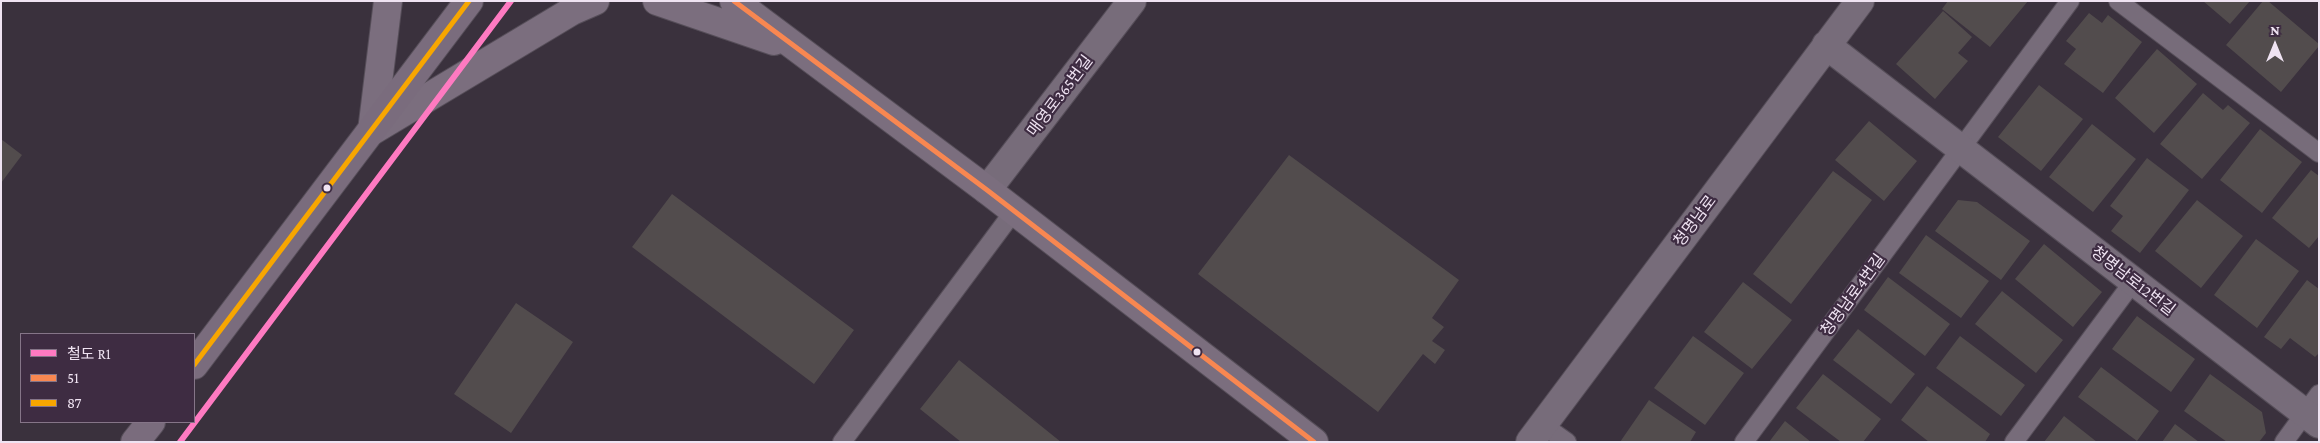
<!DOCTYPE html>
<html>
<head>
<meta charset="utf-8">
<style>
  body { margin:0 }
  #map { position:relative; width:2320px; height:443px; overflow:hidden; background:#3a313d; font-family:"Crimson Pro","Noto Sans KR",serif }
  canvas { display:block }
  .frame { position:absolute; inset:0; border:2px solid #efe3f2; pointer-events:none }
  .legend { position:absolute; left:20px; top:333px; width:175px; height:90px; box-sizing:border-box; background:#3e2c42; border:1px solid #857588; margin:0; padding:6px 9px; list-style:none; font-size:15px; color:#efe3f2 }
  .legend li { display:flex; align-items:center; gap:10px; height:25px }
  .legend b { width:25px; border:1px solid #857588 }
  .north { position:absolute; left:2250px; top:20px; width:50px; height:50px; -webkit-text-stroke:4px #3e2c42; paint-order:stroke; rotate:0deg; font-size:14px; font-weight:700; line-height:20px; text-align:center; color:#efe3f2 }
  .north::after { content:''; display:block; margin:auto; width:18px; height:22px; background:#efe3f2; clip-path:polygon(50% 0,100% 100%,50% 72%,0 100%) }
</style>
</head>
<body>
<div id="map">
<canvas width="2320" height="443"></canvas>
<div class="frame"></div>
<ul class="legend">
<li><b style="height:6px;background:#fe7ac1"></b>철도 R1</li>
<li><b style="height:6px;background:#f88751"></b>51</li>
<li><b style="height:6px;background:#f7a600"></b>87</li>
</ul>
<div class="north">N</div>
</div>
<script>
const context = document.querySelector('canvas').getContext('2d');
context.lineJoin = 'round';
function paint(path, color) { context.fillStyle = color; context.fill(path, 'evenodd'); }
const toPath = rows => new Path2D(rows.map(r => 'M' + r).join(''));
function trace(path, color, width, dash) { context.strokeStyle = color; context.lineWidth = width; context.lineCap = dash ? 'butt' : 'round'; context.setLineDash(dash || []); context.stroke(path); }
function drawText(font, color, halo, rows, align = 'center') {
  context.font = font + ' "Crimson Pro","Noto Sans KR",serif'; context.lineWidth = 4.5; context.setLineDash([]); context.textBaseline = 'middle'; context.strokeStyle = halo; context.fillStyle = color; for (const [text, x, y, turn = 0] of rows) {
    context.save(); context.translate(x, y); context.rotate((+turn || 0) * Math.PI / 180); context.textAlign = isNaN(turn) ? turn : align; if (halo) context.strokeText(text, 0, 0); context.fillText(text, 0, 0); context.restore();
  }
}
const building = toPath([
  [1948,1,2028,1,1990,47,1942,9],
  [2203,1,2250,1,2230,24],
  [2263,1,2268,1,2319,44,2319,46,2281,92,2226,45],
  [1943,11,1972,37,1958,53,1968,61,1935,99,1896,64],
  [2089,13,2102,23,2108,15,2142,42,2103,93,2064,64,2076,49,2066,41],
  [2157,49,2197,84,2154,133,2115,98],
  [2039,85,2083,119,2041,171,1998,137],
  [2203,93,2223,110,2228,105,2250,123,2202,179,2160,144],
  [1869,121,1917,161,1884,201,1835,160],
  [2092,124,2136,159,2093,212,2049,177],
  [2260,129,2302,162,2262,213,2220,180],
  [1,139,22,155,1,183],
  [1289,155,1459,280,1432,318,1444,327,1432,341,1445,350,1435,364,1423,354,1378,412,1198,274],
  [2147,158,2189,190,2140,253,2111,231,2123,216,2110,206],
  [2311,170,2319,176,2319,236,2309,248,2272,218],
  [1833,171,1872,200,1791,304,1753,274],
  [672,194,854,330,814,384,632,247],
  [1958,200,1977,202,2030,241,2001,280,1935,231],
  [2197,200,2243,236,2201,288,2155,251],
  [1926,235,1989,281,1961,318,1899,273],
  [2256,239,2299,271,2257,328,2214,295],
  [2044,244,2102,292,2073,327,2015,279],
  [1888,277,1950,324,1925,356,1864,310],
  [2307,280,2319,289,2319,353,2315,357,2290,338,2281,349,2264,337],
  [1743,282,1792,320,1752,369,1704,332],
  [2002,291,2063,340,2036,373,1975,324],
  [516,303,573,342,511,433,454,394],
  [2137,316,2195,359,2171,392,2112,349],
  [1858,329,1915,374,1891,404,1833,360],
  [1693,336,1744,373,1705,425,1654,388],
  [1960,336,2025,385,2001,416,1936,368],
  [959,360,1061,442,961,442,920,409],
  [2101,367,2159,411,2137,441,2078,397],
  [1823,374,1881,419,1863,442,1841,442,1796,408],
  [2210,374,2262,412,2266,433,2259,442,2227,442,2184,411],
  [1927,386,1990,434,1985,442,1929,442,1901,420],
  [1649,400,1696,432,1690,442,1620,442],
  [2064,416,2097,442,2044,442],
  [1785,421,1811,442,1769,442],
  [2175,424,2199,442,2162,442]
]);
const lane = toPath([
  [2118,1,2319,153],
  [1543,425,1567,442],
  [842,442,1014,211],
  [1744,442,2070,1],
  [2014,442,2133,282],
  [2284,442,2319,394]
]);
const street = toPath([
  [1826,45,2319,424],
  [987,190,1132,1],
  [1530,442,1860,1]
]);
const secondary = toPath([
  [657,1,774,41],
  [734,1,987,190,1314,442],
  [372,131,572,11,595,1],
  [372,131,388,1]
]);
const primary = toPath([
  [194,365,469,1],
  [135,442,151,422]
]);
const bus1 = toPath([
  [734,1,987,190,1314,442]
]);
const bus2 = toPath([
  [194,365,469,1]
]);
const rail1 = toPath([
  [180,442,511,1]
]);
const markers = [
  [327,188,4.5,"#efe3f2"],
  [1197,352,4.5,"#efe3f2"]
];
const streetNames = [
  ["매영로365번길",1060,96,-53],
  ["청명남로",1695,221,-53],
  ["청명남로12번길",2133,281,38],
  ["청명남로4번길",1853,295,-54]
];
paint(building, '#524c4d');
trace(lane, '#564e59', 20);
trace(street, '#564e59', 30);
trace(secondary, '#564e59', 30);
trace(primary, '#564e59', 30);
trace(lane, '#776c7a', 18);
trace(street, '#776c7a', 28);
trace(secondary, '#7b6e7e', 28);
trace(primary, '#7a6c7d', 28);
trace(bus1, '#f88751', 5);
trace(bus2, '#f7a600', 5);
trace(rail1, '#fe7ac1', 6);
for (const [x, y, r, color] of markers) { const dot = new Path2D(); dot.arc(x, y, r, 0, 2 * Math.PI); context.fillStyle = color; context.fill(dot); trace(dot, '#3e2c42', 2); }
drawText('16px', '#efe3f2', '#3e2c42', streetNames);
</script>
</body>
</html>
